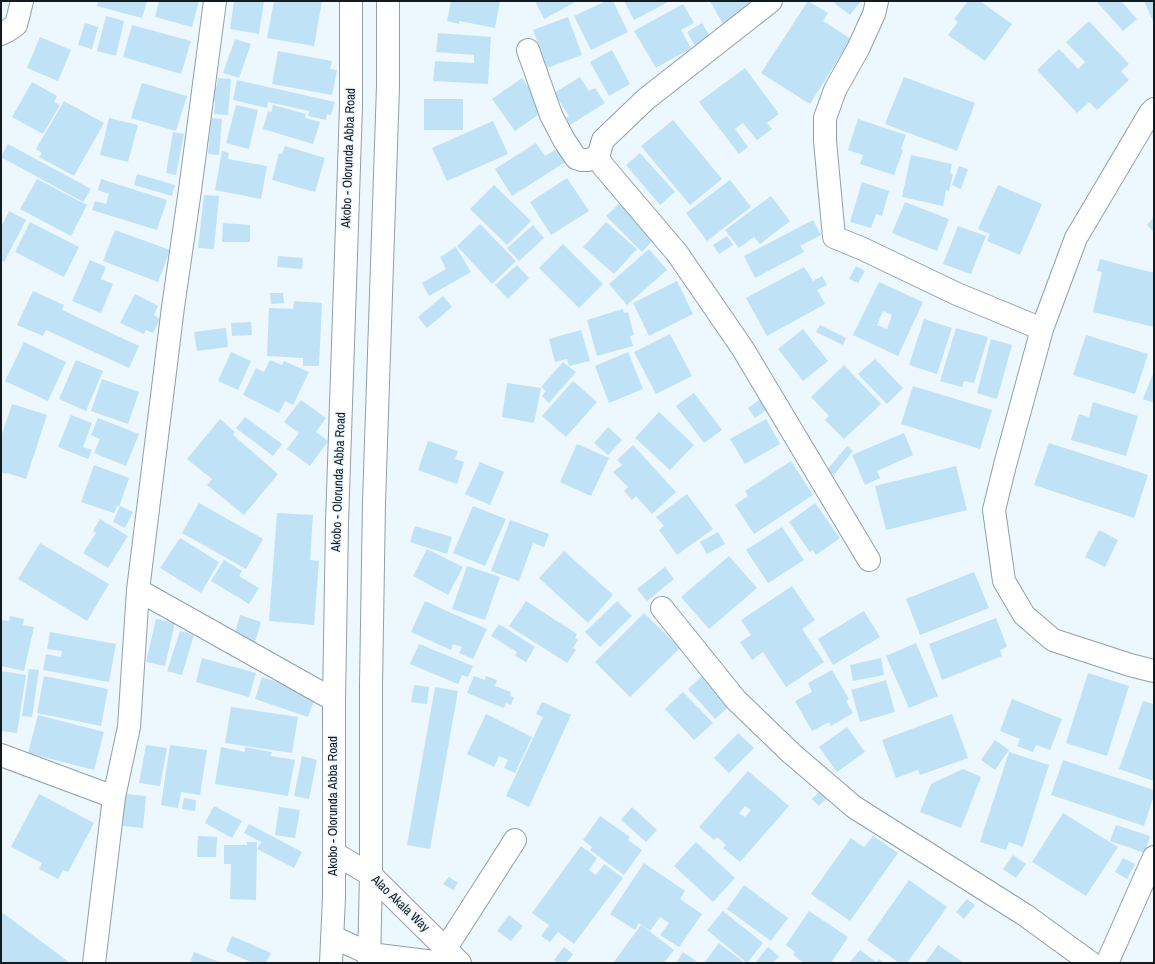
<!DOCTYPE html>
<html>
<head>
<meta charset="utf-8">
<style>
  body { margin:0 }
  #map { position:relative; width:1155px; height:964px; overflow:hidden; background:#ecf7fe; font-family:"Archivo Narrow",sans-serif }
  canvas { display:block }
  .frame { position:absolute; inset:0; border:2px solid #141b1f; pointer-events:none }
</style>
</head>
<body>
<div id="map">
<canvas width="1155" height="964"></canvas>
<div class="frame"></div>
</div>
<script>
const context = document.querySelector('canvas').getContext('2d');
context.lineJoin = 'round';
function paint(path, color) { context.fillStyle = color; context.fill(path, 'evenodd'); }
const toPath = rows => new Path2D(rows.map(r => 'M' + r).join(''));
function trace(path, color, width, dash) { context.strokeStyle = color; context.lineWidth = width; context.lineCap = dash ? 'butt' : 'round'; context.setLineDash(dash || []); context.stroke(path); }
function drawText(font, color, halo, rows, align = 'center') {
  context.font = font + ' "Archivo Narrow",sans-serif'; context.lineWidth = 3; context.setLineDash([]); context.textBaseline = 'middle'; context.strokeStyle = halo; context.fillStyle = color; for (const [text, x, y, turn = 0] of rows) {
    context.save(); context.translate(x, y); context.rotate((+turn || 0) * Math.PI / 180); context.textAlign = isNaN(turn) ? turn : align; if (halo) context.strokeText(text, 0, 0); context.fillText(text, 0, 0); context.restore();
  }
}
const building = toPath([
  [98,1,147,1,142,18,97,6],
  [159,1,199,1,192,27,155,17],
  [234,1,264,1,259,34,230,29],
  [274,1,322,1,314,46,267,38],
  [451,1,500,1,495,28,459,21,459,24,447,21],
  [535,1,577,1,544,19],
  [606,1,613,1,628,32,591,50,574,16],
  [624,1,670,1,634,20],
  [710,1,748,1,753,10,724,26],
  [808,1,828,13,823,21,851,39,810,104,761,73],
  [832,1,861,1,850,15],
  [968,1,980,1,1012,24,985,61,948,35,958,22,954,19],
  [1096,1,1121,1,1137,19,1123,31],
  [1144,1,1154,1,1154,23],
  [683,4,694,23,681,30,691,48,656,68,634,31],
  [106,16,124,21,116,56,97,51],
  [568,17,582,55,547,68,533,30],
  [1089,21,1129,64,1121,71,1129,80,1097,110,1089,102,1077,113,1037,70,1059,49,1078,69,1085,62,1066,42],
  [85,23,98,27,92,49,78,45],
  [702,23,713,42,698,51,687,32],
  [132,25,191,41,181,74,123,57],
  [438,33,491,37,488,84,433,81,435,61,474,63,474,55,436,52],
  [40,37,71,50,58,81,27,68],
  [235,39,251,44,239,78,223,73],
  [612,50,630,84,609,96,590,62],
  [278,51,332,61,330,69,337,70,332,95,272,84],
  [745,68,779,114,767,123,772,129,757,140,743,123,735,129,748,147,739,154,699,102],
  [580,77,589,91,595,88,605,103,570,125,566,118,569,116,554,93],
  [904,77,975,103,957,151,885,124],
  [218,78,231,79,228,115,214,114,215,102,210,101,212,85,217,86],
  [522,78,545,110,515,131,492,99],
  [237,80,335,102,331,115,327,114,326,120,308,116,309,111,268,102,267,108,233,100],
  [32,82,57,96,54,102,60,105,43,134,12,117],
  [142,83,187,96,176,131,131,118],
  [424,99,463,99,463,130,424,130],
  [64,101,104,123,74,176,39,157,42,153,36,149],
  [236,105,258,110,249,149,226,143],
  [273,105,306,114,305,118,320,122,313,144,263,129,268,111,271,112],
  [109,118,138,125,128,162,100,155],
  [211,118,222,119,219,155,208,154],
  [858,119,906,135,901,149,903,150,894,175,860,164,863,155,848,150],
  [673,120,722,179,690,205,641,146],
  [493,121,508,154,447,181,432,148],
  [173,132,184,134,176,175,166,173],
  [536,143,545,156,562,146,570,159,512,196,495,169],
  [8,144,91,189,83,202,1,157],
  [285,146,325,158,315,192,272,180,279,153,282,154],
  [222,151,229,153,228,159,267,166,261,199,215,190],
  [640,153,675,192,660,205,626,165],
  [911,155,952,164,950,173,953,174,949,191,946,190,943,206,902,197],
  [959,166,968,169,961,189,952,185],
  [137,174,175,185,172,196,134,185],
  [567,178,589,211,551,235,530,202],
  [37,179,87,205,71,236,20,209],
  [101,179,167,200,157,230,92,210,95,201,106,204,109,194,98,190],
  [730,180,751,207,707,241,686,213],
  [862,182,889,191,882,216,876,214,871,228,850,222],
  [494,185,531,221,507,245,470,209],
  [998,185,1042,204,1020,255,987,241,990,234,978,229],
  [204,195,219,196,214,249,198,248],
  [771,196,790,221,760,244,754,237,739,248,725,230],
  [621,202,656,237,642,252,606,216],
  [905,202,949,219,937,251,892,233],
  [9,211,26,220,4,262,1,260,1,227],
  [1154,217,1154,232,1147,225],
  [813,220,821,235,800,246,804,252,755,278,744,256],
  [30,222,79,247,64,277,15,252],
  [606,222,637,249,614,274,583,247],
  [223,223,250,225,250,242,222,242],
  [480,224,516,261,492,284,457,246],
  [533,225,544,238,519,261,507,248],
  [958,226,986,236,971,274,943,264],
  [115,230,170,250,158,282,103,261],
  [727,236,733,245,719,254,713,245],
  [563,244,603,284,579,308,539,268],
  [456,247,471,272,429,296,422,283,446,269,440,257],
  [649,249,667,270,627,305,609,284],
  [278,256,303,258,302,269,277,267],
  [1100,259,1154,273,1154,327,1093,312,1102,272,1097,271],
  [90,260,106,267,101,279,113,284,101,313,72,301],
  [517,265,529,278,508,299,495,285],
  [856,266,865,271,858,283,849,279],
  [804,267,813,281,822,276,827,285,817,290,825,304,767,336,746,298],
  [677,281,693,314,649,336,633,303],
  [879,282,923,302,898,356,853,335],
  [883,311,892,315,887,329,877,325],
  [33,291,64,305,62,310,139,346,129,368,46,330,43,336,17,325],
  [270,293,283,293,284,303,271,304],
  [135,294,158,306,154,315,160,319,153,333,146,330,144,334,120,323],
  [443,296,452,307,427,328,418,317],
  [294,301,322,303,319,366,303,366,303,358,267,356,269,308,293,309],
  [623,309,624,313,628,312,634,335,630,336,633,346,597,356,587,320],
  [924,319,952,328,937,374,909,365],
  [251,322,252,335,232,336,231,323],
  [820,325,846,338,843,345,816,332],
  [226,328,228,347,197,351,194,332],
  [956,328,988,337,974,383,964,381,962,387,940,381],
  [803,329,828,361,803,381,778,349],
  [581,330,590,361,569,366,567,359,555,362,549,339],
  [670,334,692,376,656,394,634,352],
  [1086,335,1148,354,1135,394,1073,375],
  [991,339,1012,345,997,399,977,393],
  [24,342,66,362,48,401,5,381],
  [231,352,251,361,238,390,218,381],
  [628,352,643,389,609,403,595,366],
  [875,359,903,388,887,404,858,374],
  [76,360,103,371,86,411,59,399],
  [270,360,282,365,284,361,309,372,293,405,285,401,279,413,243,395,256,368,264,372],
  [563,362,576,372,549,403,542,396,546,391,541,387],
  [844,365,881,404,844,439,825,420,829,416,811,397],
  [1154,371,1154,403,1143,399],
  [102,379,139,392,128,424,91,411],
  [573,381,597,402,566,437,542,416],
  [507,383,541,388,534,423,502,417],
  [913,386,992,410,980,449,901,424],
  [694,393,722,430,704,443,676,406],
  [763,397,770,407,755,418,748,408],
  [301,400,326,418,316,432,328,441,310,466,287,449,299,433,284,422],
  [1093,402,1138,416,1126,456,1071,440,1079,414,1089,417],
  [12,404,47,415,26,479,7,473,6,474,1,472,1,437],
  [659,412,694,445,670,470,635,438],
  [71,415,92,423,83,447,92,450,88,459,58,447],
  [245,417,282,444,273,456,236,428],
  [98,418,139,434,126,466,94,453,100,439,91,435],
  [220,419,235,432,233,435,278,474,244,515,207,485,212,479,187,459],
  [766,419,780,444,745,464,730,439],
  [608,427,622,440,608,455,594,443],
  [904,433,913,455,877,471,880,478,865,485,852,455],
  [428,441,458,451,455,459,464,462,457,484,418,470],
  [1049,443,1148,475,1134,518,1034,485],
  [577,444,609,458,591,496,560,482],
  [633,445,676,492,652,514,636,496,632,500,624,491,628,487,613,472,622,465,617,460],
  [847,446,853,451,834,475,827,470],
  [791,461,813,495,754,534,735,505,748,496,745,491],
  [480,462,504,472,490,505,465,494],
  [94,465,129,478,119,507,117,506,114,513,81,502],
  [956,466,967,510,886,530,875,486],
  [687,494,713,529,677,555,659,530,664,526,656,517],
  [199,503,263,539,246,569,182,533],
  [815,503,840,538,816,555,813,550,810,552,789,522],
  [120,506,133,512,125,528,113,522],
  [473,506,506,519,485,566,453,553],
  [277,513,313,515,310,560,319,561,314,625,269,621],
  [100,519,128,536,108,568,83,553,96,533,93,531],
  [510,520,549,534,544,547,533,543,519,581,491,571],
  [415,526,452,537,447,554,410,542],
  [782,527,804,560,768,583,746,550],
  [1099,530,1118,540,1105,567,1085,557],
  [718,532,725,544,707,554,700,542],
  [180,538,219,562,201,593,160,568],
  [40,543,109,584,87,621,18,579],
  [427,549,463,567,448,595,413,576],
  [564,551,613,595,588,623,539,578],
  [729,556,757,588,709,629,681,597],
  [224,560,242,571,239,576,259,588,249,604,211,581],
  [467,566,500,577,485,620,452,609],
  [665,567,674,579,647,601,637,589],
  [974,572,989,608,920,635,906,599],
  [792,586,815,620,802,629,824,662,786,687,763,652,752,660,740,642,751,635,741,620],
  [425,601,487,629,473,659,459,653,462,647,453,644,451,650,411,632],
  [526,601,577,634,575,638,578,640,573,648,576,650,567,663,509,626],
  [617,601,632,616,600,647,585,632],
  [864,611,880,637,833,665,818,639],
  [644,613,680,648,630,697,595,662],
  [240,615,261,622,254,646,233,640],
  [10,616,24,619,23,625,34,627,24,671,1,666,1,620,9,621],
  [996,618,1007,647,1000,650,1002,656,942,680,929,644],
  [156,619,175,623,165,666,146,662],
  [499,624,535,647,526,662,515,656,517,652,491,636],
  [180,631,194,635,182,675,167,671],
  [50,632,116,644,109,682,43,670,46,654,61,657,62,651,47,649],
  [916,643,938,696,909,708,886,656],
  [419,644,473,666,468,677,462,675,458,684,410,664],
  [202,658,256,673,249,697,196,682],
  [881,658,884,675,853,681,850,665],
  [29,669,39,670,32,717,22,716],
  [832,670,849,699,846,701,853,713,831,726,829,722,812,731,795,701,812,692,808,683],
  [1,671,26,675,17,733,1,731],
  [705,673,733,703,715,719,688,689],
  [1088,673,1129,686,1107,756,1066,743],
  [44,676,108,689,101,726,37,713],
  [474,676,485,680,486,676,497,680,495,686,511,692,510,696,514,697,511,705,506,703,504,708,467,693],
  [262,677,316,695,308,717,255,699],
  [886,680,895,712,860,722,851,690],
  [414,685,429,687,427,704,411,702],
  [435,687,458,691,430,849,407,845],
  [683,692,713,723,694,740,665,709],
  [1012,699,1062,719,1050,750,1036,745,1033,752,1017,746,1020,739,1000,731],
  [1143,701,1154,704,1154,781,1119,769],
  [542,702,571,715,529,807,506,796,543,717,536,714],
  [231,707,298,717,292,753,225,743],
  [486,714,532,737,515,773,504,768,508,760,499,756,494,767,467,754],
  [952,714,968,758,920,775,918,770,896,778,882,740],
  [38,715,104,732,94,770,28,753],
  [847,727,865,752,837,772,819,747],
  [738,733,754,748,729,773,714,758],
  [995,740,1009,750,995,770,981,760],
  [146,745,167,748,160,786,139,783],
  [170,745,207,750,200,795,181,792,178,808,161,805],
  [221,747,245,752,245,747,272,752,271,756,295,760,288,796,215,784],
  [1009,752,1049,765,1023,847,1009,842,1006,850,980,842],
  [302,756,317,760,309,799,294,796],
  [1063,760,1154,790,1154,795,1144,826,1051,795],
  [963,769,981,777,961,828,920,812,931,784],
  [748,771,789,806,740,862,723,848,726,845,717,837,714,840,699,827],
  [745,806,751,810,745,817,739,813],
  [821,790,828,797,819,806,812,799],
  [39,794,94,823,68,872,63,870,58,879,39,869,42,863,11,847],
  [125,794,146,796,143,828,122,826],
  [184,798,196,800,195,811,182,809],
  [214,806,242,821,232,838,205,823],
  [279,807,300,810,295,838,275,835],
  [632,807,657,830,646,842,621,820],
  [1063,813,1118,847,1086,896,1032,862],
  [600,816,630,837,628,840,642,850,624,875,590,850,592,847,583,840],
  [249,824,302,852,294,868,257,849,261,842,244,833],
  [1116,825,1150,836,1145,853,1110,841],
  [198,836,217,837,216,857,197,857],
  [873,836,898,853,850,921,811,894,851,838,864,847],
  [247,842,257,842,256,900,230,899,231,864,224,864,224,845,247,845],
  [696,842,735,878,713,902,674,866],
  [581,846,597,858,589,870,596,875,604,864,623,878,574,944,558,932,550,942,541,936,549,925,532,913],
  [1013,855,1026,864,1016,878,1003,869],
  [1123,858,1135,864,1127,879,1115,872],
  [644,863,685,891,680,899,702,914,679,947,660,935,669,923,660,917,650,931,639,923,635,930,610,914],
  [449,877,458,883,453,890,443,884],
  [909,880,947,907,907,963,899,963,867,940],
  [744,885,788,918,771,941,727,909],
  [967,899,975,905,964,919,956,912],
  [723,911,763,943,747,963,707,930],
  [809,911,848,937,831,963,804,963,793,955,795,952,786,945],
  [3,913,70,963,1,963,1,916],
  [509,915,523,926,511,941,497,931],
  [641,925,674,950,664,963,613,963],
  [232,936,271,953,266,963,253,963,226,951],
  [719,943,745,963,704,963],
  [938,945,964,963,925,963],
  [564,947,573,954,566,963,558,963,554,960],
  [768,947,779,956,773,963,755,963],
  [860,950,876,962,879,959,884,963,849,963],
  [194,952,222,963,190,963],
  [683,952,699,963,676,963]
]);
const minor = toPath([
  [771,1,646,99,603,140,598,157,603,166,677,253,743,349,869,560],
  [877,1,874,14,858,49,835,90,825,118,825,141,834,237,863,249,957,294,1042,329],
  [1,34,7,31,16,25,22,1],
  [528,50,551,115,564,140,576,158,582,160,588,160,598,157],
  [1154,109,1150,113,1076,238,1042,329,1005,465,994,510,1004,581,1024,615,1053,640,1130,665,1154,671],
  [138,590,334,700],
  [662,608,736,700,791,753,854,807,1025,915,1091,963],
  [1,755,114,797],
  [334,853,371,875,460,963],
  [333,937,370,954,442,963],
  [437,962,515,840],
  [94,963,114,797,129,727,138,590,173,307,190,190,215,1],
  [1107,963,1154,857]
]);
const major = toPath([
  [331,963,334,897,334,700,337,523,351,106,351,1],
  [369,963,371,875,371,685,374,502,388,86,388,1]
]);
const streetNames = [
  ["Akobo - Olorunda Abba Road",349,158,-88],
  ["Akobo - Olorunda Abba Road",339,482,-88],
  ["Akobo - Olorunda Abba Road",334,806,-90],
  ["Alao Akala Way",400,904,44]
];
paint(building, '#c0e2f6');
trace(minor, '#8fa0aa', 24);
trace(major, '#8fa0aa', 24);
trace(minor, '#fff', 22);
trace(major, '#fff', 22);
drawText('13px', '#141b1f', '#ecf7fe', streetNames);
</script>
</body>
</html>
